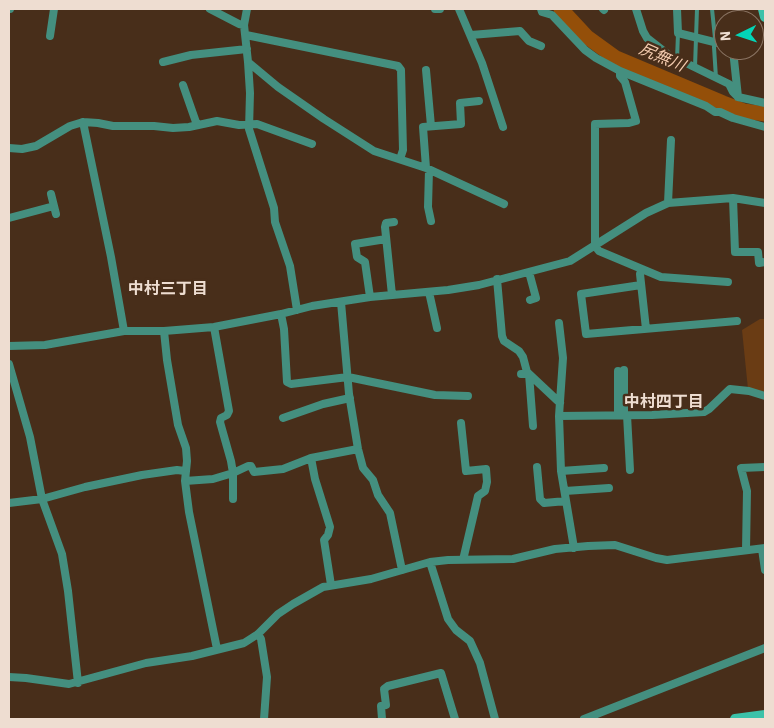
<!DOCTYPE html>
<html>
<head>
<meta charset="utf-8">
<style>
  body { margin:0 }
  #map { position:relative; width:774px; height:728px; overflow:hidden; background:#482e1a; font-family:"IBM Plex Sans",sans-serif }
  canvas { display:block }
  .frame { position:absolute; inset:0; border:10px solid #eeddd1; pointer-events:none }
  .north { position:absolute; left:714px; top:10px; width:50px; height:50px; box-sizing:border-box; background:#482e1a; border:1px solid #8a7463; border-radius:50%; rotate:266deg; font-size:14px; font-weight:700; line-height:20px; text-align:center; color:#eeddd1 }
  .north::after { content:''; display:block; margin:auto; width:18px; height:22px; background:#03d5b6; clip-path:polygon(50% 0,100% 100%,50% 72%,0 100%) }
</style>
</head>
<body>
<div id="map">
<canvas width="774" height="728"></canvas>
<div class="frame"></div>
<div class="north">N</div>
</div>
<script>
const context = document.querySelector('canvas').getContext('2d');
context.lineJoin = 'round';
function paint(path, color) { context.fillStyle = color; context.fill(path, 'evenodd'); }
const toPath = rows => new Path2D(rows.map(r => 'M' + r).join(''));
function trace(path, color, width, dash) { context.strokeStyle = color; context.lineWidth = width; context.lineCap = dash ? 'butt' : 'round'; context.setLineDash(dash || []); context.stroke(path); }
function drawText(font, color, halo, rows, align = 'center') {
  context.font = font + ' "IBM Plex Sans","Noto Sans JP",sans-serif'; context.lineWidth = 5; context.setLineDash([]); context.textBaseline = 'middle'; context.strokeStyle = halo; context.fillStyle = color; for (const [text, x, y, turn = 0] of rows) {
    context.save(); context.translate(x, y); context.rotate((+turn || 0) * Math.PI / 180); context.textAlign = isNaN(turn) ? turn : align; if (halo) context.strokeText(text, 0, 0); context.fillText(text, 0, 0); context.restore();
  }
}
const green = toPath([
  [760,319,765,319,765,393,748,389,742,330]
]);
const river = toPath([
  [561,9,587,37,616,58,723,103,744,111,765,114]
]);
const lane = toPath([
  [712,9,715,38,714,47,716,78],
  [677,60,678,33],
  [695,67,697,9]
]);
const street = toPath([
  [9,9,10,9],
  [210,9,239,24,244,25],
  [247,9,244,25,248,62,278,87,324,119,374,151,426,168,504,204],
  [435,9,440,9],
  [459,9,482,63,503,127],
  [541,9,542,12,552,15,585,50,596,58,620,71,706,106,715,112,720,112,733,118,765,127],
  [603,9,604,10],
  [636,9,643,31,647,38,675,60,688,64,729,84,733,92,738,97,765,103],
  [677,9,678,33,718,43,724,43],
  [246,35,398,66,401,70,403,150,400,159],
  [471,35,520,31,529,41,541,46],
  [50,36,54,9],
  [733,50,738,97],
  [163,62,191,55,247,49],
  [248,62,250,93,249,129,274,208,275,222,290,266,297,310],
  [426,70,431,126],
  [620,71,620,76,625,82,636,121,629,123,595,124,595,246,599,251,661,277,728,282],
  [183,85,197,125],
  [83,122,111,257,124,331],
  [9,148,22,149,36,146,70,126,83,122,98,123,113,126,154,126,173,128,189,127,217,121,239,125,257,124,312,144],
  [426,168,423,127,461,124,460,103,479,101],
  [429,170,428,207,431,221],
  [51,194,56,214],
  [733,198,735,252,758,252,759,263,765,262],
  [668,203,671,140],
  [9,218,54,206],
  [641,270,640,274,646,329],
  [529,272,536,298,530,300],
  [497,279,502,336,504,341,519,351,523,357,527,372,560,403],
  [641,285,581,294,586,334,737,321],
  [429,292,437,328],
  [392,295,385,227,386,223,394,222],
  [370,297,365,262,357,257,355,244,386,239],
  [341,302,349,394,358,449,363,468,373,480,378,495,390,513,402,570],
  [281,314,284,329,287,382,291,384,348,377,435,395,468,396],
  [559,323,563,358,559,416,561,471,574,548],
  [214,327,229,411,227,415,221,418,220,422,231,461,233,473,233,499],
  [164,331,167,360,178,425,186,448,187,461,185,481,189,512,217,649],
  [9,346,45,345,124,331,164,331,214,327,281,314,312,306,370,297,448,290,479,285,570,261,646,213,668,203,733,198,765,203],
  [9,364,30,437,42,499,62,554,68,591,78,683],
  [624,370,624,415],
  [521,374,529,374,533,426],
  [618,415,618,371],
  [627,415,630,470],
  [559,416,652,415,704,412,709,409,730,389,749,391,765,396],
  [283,418,323,404,350,398],
  [461,423,466,471,486,469,487,482,485,491,478,496,463,560],
  [311,458,315,479,330,527,328,535,324,540,331,585],
  [537,467,540,499,544,503,566,501],
  [561,471,604,468],
  [185,481,213,479,233,473,248,466,251,466,254,472,283,469,311,458,358,449],
  [565,491,609,488],
  [9,503,42,499,85,487,142,475,177,470,185,471],
  [762,549,765,570],
  [746,550,747,491,741,468,765,467],
  [430,562,448,619,456,630,470,641,480,663,495,719],
  [258,634,261,639,267,677,264,719],
  [9,677,26,678,69,684,146,663,192,656,244,643,258,634,278,614,293,604,323,587,371,579,430,562,448,560,513,559,555,549,588,546,615,545,656,558,667,560,765,548],
  [382,719,381,706,386,705,384,689,388,686,441,673,455,719],
  [584,719,765,648]
]);
const secondary = toPath([
  [763,9,765,17],
  [735,719,765,715]
]);
const waterNames = [
  ["尻無川",662,58,23]
];
const neighbourhoodNames = [
  ["中村三丁目",168,289],
  ["中村四丁目",664,402]
];
paint(green, '#6a3c14');
trace(river, '#944f09', 15);
trace(lane, '#448f7f', 4);
trace(street, '#448f7f', 8);
trace(secondary, '#3bc2a9', 10);
drawText('italic 16px', '#f3cbaf', '#482e1a', waterNames);
drawText('bold 16px', '#eeddd1', '#482e1a', neighbourhoodNames);
</script>
</body>
</html>
